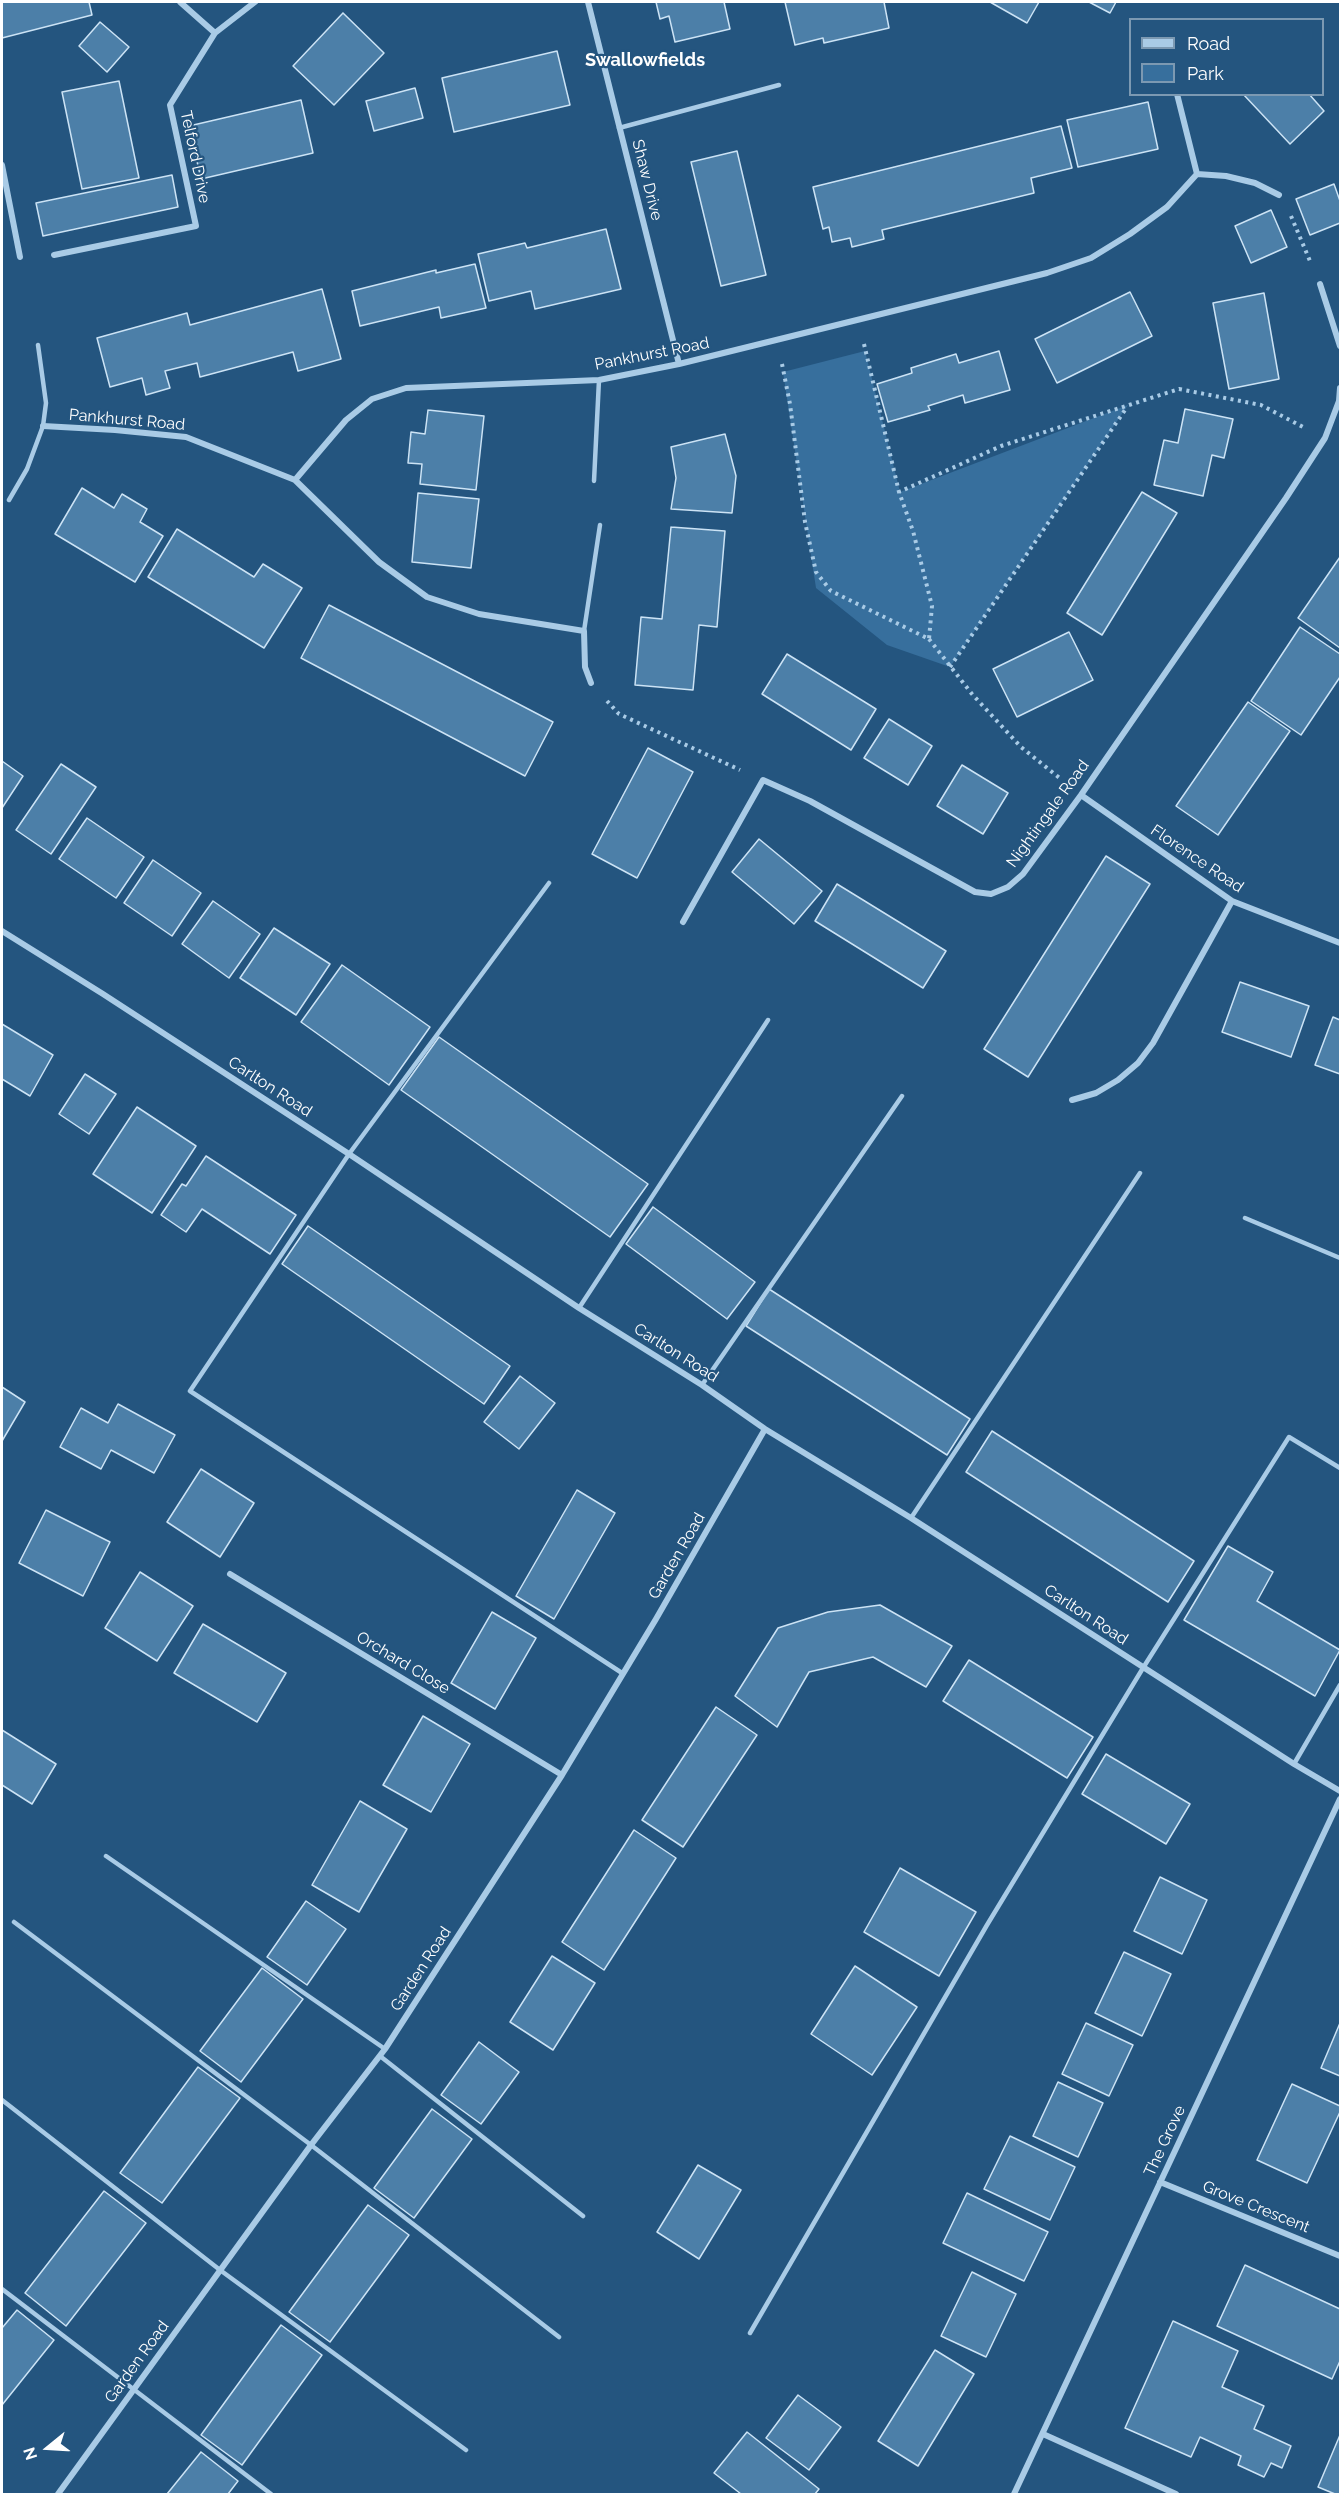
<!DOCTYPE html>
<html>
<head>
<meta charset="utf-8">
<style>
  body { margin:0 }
  #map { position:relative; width:1342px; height:2496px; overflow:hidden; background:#24557f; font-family:Raleway,sans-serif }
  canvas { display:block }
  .frame { position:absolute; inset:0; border:3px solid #fff; pointer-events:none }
  .legend { position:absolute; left:1129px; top:18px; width:195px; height:78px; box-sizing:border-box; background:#24557f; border:2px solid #7c99b2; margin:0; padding:8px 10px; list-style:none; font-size:18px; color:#fff }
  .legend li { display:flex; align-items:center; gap:12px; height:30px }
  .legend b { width:30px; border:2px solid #7c99b2 }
  .north { position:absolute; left:18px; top:2418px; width:60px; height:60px; -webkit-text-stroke:4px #24557f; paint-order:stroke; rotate:252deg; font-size:16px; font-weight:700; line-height:24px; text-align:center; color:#fff }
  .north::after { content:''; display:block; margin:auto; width:21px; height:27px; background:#fff; clip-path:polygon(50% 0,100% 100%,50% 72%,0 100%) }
</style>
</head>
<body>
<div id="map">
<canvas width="1342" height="2496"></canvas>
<div class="frame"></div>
<ul class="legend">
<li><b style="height:8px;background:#a9cbe6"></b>Road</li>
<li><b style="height:16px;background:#376f9d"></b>Park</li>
</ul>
<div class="north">N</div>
</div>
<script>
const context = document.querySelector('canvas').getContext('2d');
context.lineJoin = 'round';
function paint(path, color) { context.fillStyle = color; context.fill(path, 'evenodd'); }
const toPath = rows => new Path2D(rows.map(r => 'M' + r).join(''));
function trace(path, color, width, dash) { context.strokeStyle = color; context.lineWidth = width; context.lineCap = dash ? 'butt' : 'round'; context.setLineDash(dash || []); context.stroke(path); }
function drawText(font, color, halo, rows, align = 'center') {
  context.font = font + ' Raleway,sans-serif'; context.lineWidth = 4.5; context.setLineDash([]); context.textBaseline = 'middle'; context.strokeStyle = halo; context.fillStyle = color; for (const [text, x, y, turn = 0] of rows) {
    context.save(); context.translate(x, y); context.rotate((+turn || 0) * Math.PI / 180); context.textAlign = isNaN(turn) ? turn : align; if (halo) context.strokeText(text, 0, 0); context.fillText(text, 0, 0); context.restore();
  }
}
const green = toPath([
  [865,351,900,492,1128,405,950,667,887,645,816,588,783,372]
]);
const building = toPath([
  [2,2,89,2,92,15,2,38,2,2],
  [656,2,724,2,730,29,675,42,669,16,660,19,656,2],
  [785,2,884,2,889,28,824,43,823,38,795,45,785,2],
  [990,2,1039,2,1027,23,990,2],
  [1089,2,1116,2,1110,13,1089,2],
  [343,13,384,53,334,105,293,66,343,13],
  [100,22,129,47,107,72,79,46,100,22],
  [557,51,570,105,454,132,442,78,557,51],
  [119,81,139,178,82,189,62,92,119,81],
  [415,88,423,118,374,131,366,101,415,88],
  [1243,94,1309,94,1324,111,1290,144,1243,94],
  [301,100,313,153,201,179,189,126,301,100],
  [1148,102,1158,149,1078,167,1067,120,1148,102],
  [1061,126,1072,168,1031,178,1034,193,882,230,884,239,852,247,850,238,832,242,829,227,823,229,813,187,1061,126],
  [737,151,766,275,721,286,691,162,737,151],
  [172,175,178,207,43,236,36,203,172,175],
  [1334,184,1340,201,1340,223,1310,235,1296,199,1334,184],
  [1271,210,1287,247,1251,263,1235,226,1271,210],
  [606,229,621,289,535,309,531,291,489,301,478,254,525,243,527,248,606,229],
  [475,264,486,308,441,318,439,307,360,326,352,291,436,270,436,273,475,264],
  [322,289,341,359,298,371,293,352,200,377,197,363,165,371,170,388,146,395,142,378,110,387,97,338,187,313,190,325,322,289],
  [1130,292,1152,336,1057,383,1035,339,1130,292],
  [1264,293,1279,379,1229,389,1213,303,1264,293],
  [999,351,1010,390,965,403,963,395,928,406,930,410,888,422,877,384,912,373,911,368,956,354,959,363,999,351],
  [1185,409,1233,419,1224,458,1212,455,1203,496,1154,485,1164,440,1178,443,1185,409],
  [428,410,484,416,476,490,420,484,422,464,408,463,411,432,425,434,428,410],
  [725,434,736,476,732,513,671,509,676,478,671,447,725,434],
  [82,488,114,508,122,494,147,509,140,522,163,536,135,582,55,534,82,488],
  [1142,492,1177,513,1102,635,1067,613,1142,492],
  [418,493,479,499,471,568,412,562,418,493],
  [671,527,725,531,717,627,699,625,693,690,635,685,641,617,662,619,671,527],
  [177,529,254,577,263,564,302,588,264,648,148,577,177,529],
  [1340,557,1340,648,1298,618,1340,557],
  [329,605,553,722,525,776,301,658,329,605],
  [1300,627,1340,654,1340,677,1301,735,1251,701,1300,627],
  [1069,632,1093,680,1017,717,993,669,1069,632],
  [787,654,876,709,851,750,762,694,787,654],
  [1248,702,1290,731,1218,835,1176,806,1248,702],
  [889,719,932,746,908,785,864,758,889,719],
  [648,748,693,772,637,878,592,854,648,748],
  [2,761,23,776,2,808,2,761],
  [61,764,96,787,51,854,16,830,61,764],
  [962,765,1008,793,983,834,937,806,962,765],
  [87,818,144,857,116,898,59,859,87,818],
  [759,839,822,891,794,924,732,872,759,839],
  [1106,856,1150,884,1028,1077,984,1049,1106,856],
  [153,860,201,893,172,936,124,903,153,860],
  [837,884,946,951,923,988,815,921,837,884],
  [213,901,260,934,229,978,182,944,213,901],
  [274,928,330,964,296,1015,240,978,274,928],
  [342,965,430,1027,389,1085,301,1022,342,965],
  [1240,982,1309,1006,1291,1057,1222,1032,1240,982],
  [1333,1017,1340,1020,1340,1074,1315,1065,1333,1017],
  [2,1024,53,1055,30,1096,2,1079,2,1024],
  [439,1037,648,1184,610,1237,401,1090,439,1037],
  [85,1074,116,1094,89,1134,59,1114,85,1074],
  [137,1107,196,1146,152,1213,93,1174,137,1107],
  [206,1156,296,1215,270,1254,202,1209,186,1232,161,1215,182,1184,186,1186,206,1156],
  [653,1207,755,1282,727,1319,626,1244,653,1207],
  [308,1226,510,1366,484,1404,282,1264,308,1226],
  [769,1289,970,1419,947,1455,746,1326,769,1289],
  [520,1376,555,1403,519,1449,484,1422,520,1376],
  [2,1387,25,1402,2,1441,2,1387],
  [118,1404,175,1435,154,1473,111,1450,101,1469,60,1447,81,1408,108,1423,118,1404],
  [992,1431,1194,1561,1168,1602,966,1472,992,1431],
  [201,1469,254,1503,220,1557,167,1522,201,1469],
  [577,1490,615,1513,554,1619,516,1596,577,1490],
  [46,1510,110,1542,83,1596,19,1563,46,1510],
  [1228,1546,1273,1572,1257,1601,1340,1650,1315,1696,1184,1620,1228,1546],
  [140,1572,193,1606,157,1661,105,1628,140,1572],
  [880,1605,952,1646,926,1687,873,1657,809,1672,777,1727,735,1696,778,1628,828,1612,880,1605],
  [492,1612,536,1638,495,1709,451,1683,492,1612],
  [203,1624,286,1673,257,1722,174,1673,203,1624],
  [969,1660,1093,1737,1067,1778,943,1701,969,1660],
  [716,1707,757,1735,683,1847,642,1820,716,1707],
  [423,1716,470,1744,431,1812,383,1785,423,1716],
  [2,1730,56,1764,32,1804,2,1785,2,1730],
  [1106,1754,1190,1804,1166,1844,1082,1794,1106,1754],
  [360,1801,407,1829,359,1912,312,1885,360,1801],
  [634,1830,676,1858,604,1970,562,1942,634,1830],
  [900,1868,976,1912,939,1976,864,1932,900,1868],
  [1160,1877,1207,1900,1182,1954,1134,1931,1160,1877],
  [306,1901,346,1929,307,1985,267,1957,306,1901],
  [1124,1952,1171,1974,1142,2036,1095,2013,1124,1952],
  [552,1956,595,1983,553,2050,510,2022,552,1956],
  [855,1966,917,2007,872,2075,811,2034,855,1966],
  [262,1968,303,1999,241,2082,200,2051,262,1968],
  [1086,2023,1133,2045,1109,2096,1062,2074,1086,2023],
  [1340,2023,1340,2076,1321,2068,1340,2023],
  [479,2042,519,2072,481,2124,441,2095,479,2042],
  [198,2067,240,2098,162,2203,120,2173,198,2067],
  [1058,2082,1103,2103,1078,2157,1033,2136,1058,2082],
  [1292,2084,1340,2106,1340,2112,1307,2183,1257,2160,1292,2084],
  [432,2109,472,2139,414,2218,374,2188,432,2109],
  [1010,2136,1075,2167,1050,2220,984,2189,1010,2136],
  [698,2165,741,2190,699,2259,657,2232,698,2165],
  [104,2191,146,2223,66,2326,25,2293,104,2191],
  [967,2193,1048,2232,1024,2281,943,2243,967,2193],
  [368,2205,409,2235,330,2342,289,2312,368,2205],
  [1245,2265,1340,2309,1340,2361,1332,2379,1217,2326,1245,2265],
  [972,2272,1016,2294,986,2357,941,2336,972,2272],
  [17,2310,54,2340,2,2405,2,2328,17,2310],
  [1173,2321,1238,2351,1222,2387,1264,2406,1254,2429,1291,2446,1282,2468,1271,2463,1264,2477,1238,2465,1241,2456,1200,2437,1191,2457,1125,2428,1173,2321],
  [281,2325,322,2355,242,2465,201,2435,281,2325],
  [935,2350,974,2374,918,2466,878,2441,935,2350],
  [798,2395,841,2427,809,2470,766,2438,798,2395],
  [747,2432,819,2489,815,2494,741,2494,714,2473,747,2432],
  [1340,2435,1340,2494,1335,2494,1318,2487,1340,2435],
  [201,2452,238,2481,228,2494,167,2494,201,2452]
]);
const path = toPath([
  [1291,216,1310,261],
  [864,344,899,492],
  [782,364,790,404,805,522,816,572,831,591,929,639,932,606,913,531,899,492,1001,446,1179,389,1261,405,1303,427],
  [929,639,972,694,1021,747,1062,780],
  [950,667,1127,407],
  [607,701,619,714,740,770]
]);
const service = toPath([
  [619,128,779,85],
  [594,481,599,380],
  [9,500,27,469,43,426,46,403,38,345],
  [584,631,600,525],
  [549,883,349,1154,190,1391,622,1673],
  [1245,1218,1340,1258],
  [579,1308,768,1020],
  [702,1385,902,1096],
  [911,1518,1140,1173],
  [1294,1764,1340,1685],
  [106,1856,385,2049],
  [14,1922,311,2145,559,2337],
  [380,2056,583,2216],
  [2,2100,220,2270,466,2450],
  [2,2289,271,2494],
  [750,2333,987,1925,1143,1668,1289,1437,1340,1468]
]);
const minor = toPath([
  [180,2,215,33,255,2],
  [588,2,679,364],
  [2,165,20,257],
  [1197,174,1226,176,1255,183,1279,195],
  [54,255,196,226,170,105,215,33],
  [1320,284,1340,346],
  [43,426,115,430,186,437,295,480,346,420,372,399,406,388,599,380,679,364,1047,273,1091,258,1130,234,1167,207,1197,174,1177,94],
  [295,480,379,562,427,597,479,614,584,631,585,667,591,683],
  [1081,795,1232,901,1340,943],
  [683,922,763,780,810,801,975,892,991,894,1008,887,1023,874,1081,795,1286,498,1325,438,1339,401,1340,388],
  [2,931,103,994,349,1154,579,1308,702,1385,765,1429,911,1518,1294,1764,1340,1791],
  [1072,1100,1096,1093,1118,1080,1138,1063,1153,1043,1232,901],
  [230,1574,562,1775],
  [1160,2182,1340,2256],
  [1043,2434,1176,2494],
  [58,2494,311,2145,385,2049,562,1775,656,1619,765,1429],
  [1014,2494,1340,1799]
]);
const streetNames = [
  ["Telford Drive",195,157,78],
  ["Shaw Drive",647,180,76],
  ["Pankhurst Road",652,354,-11],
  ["Pankhurst Road",127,420,5],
  ["Nightingale Road",1048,814,-54],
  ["Florence Road",1197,859,34],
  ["Carlton Road",270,1087,33],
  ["Carlton Road",676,1353,32],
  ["Garden Road",677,1556,-60],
  ["Carlton Road",1086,1615,33],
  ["Orchard Close",403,1663,31],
  ["Garden Road",421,1969,-57],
  ["The Grove",1165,2141,-65],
  ["Grove Crescent",1256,2207,22],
  ["Garden Road",137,2362,-54]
];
const neighbourhoodNames = [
  ["Swallowfields",645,61]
];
paint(green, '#376f9d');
paint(building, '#4c7fa8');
trace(building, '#cce3f5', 1.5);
trace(path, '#a9cbe6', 4, [3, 4.5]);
trace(service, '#a9cbe6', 4.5);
trace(minor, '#a9cbe6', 6);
drawText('16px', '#fff', '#24557f', streetNames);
drawText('bold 18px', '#fff', '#24557f', neighbourhoodNames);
</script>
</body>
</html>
